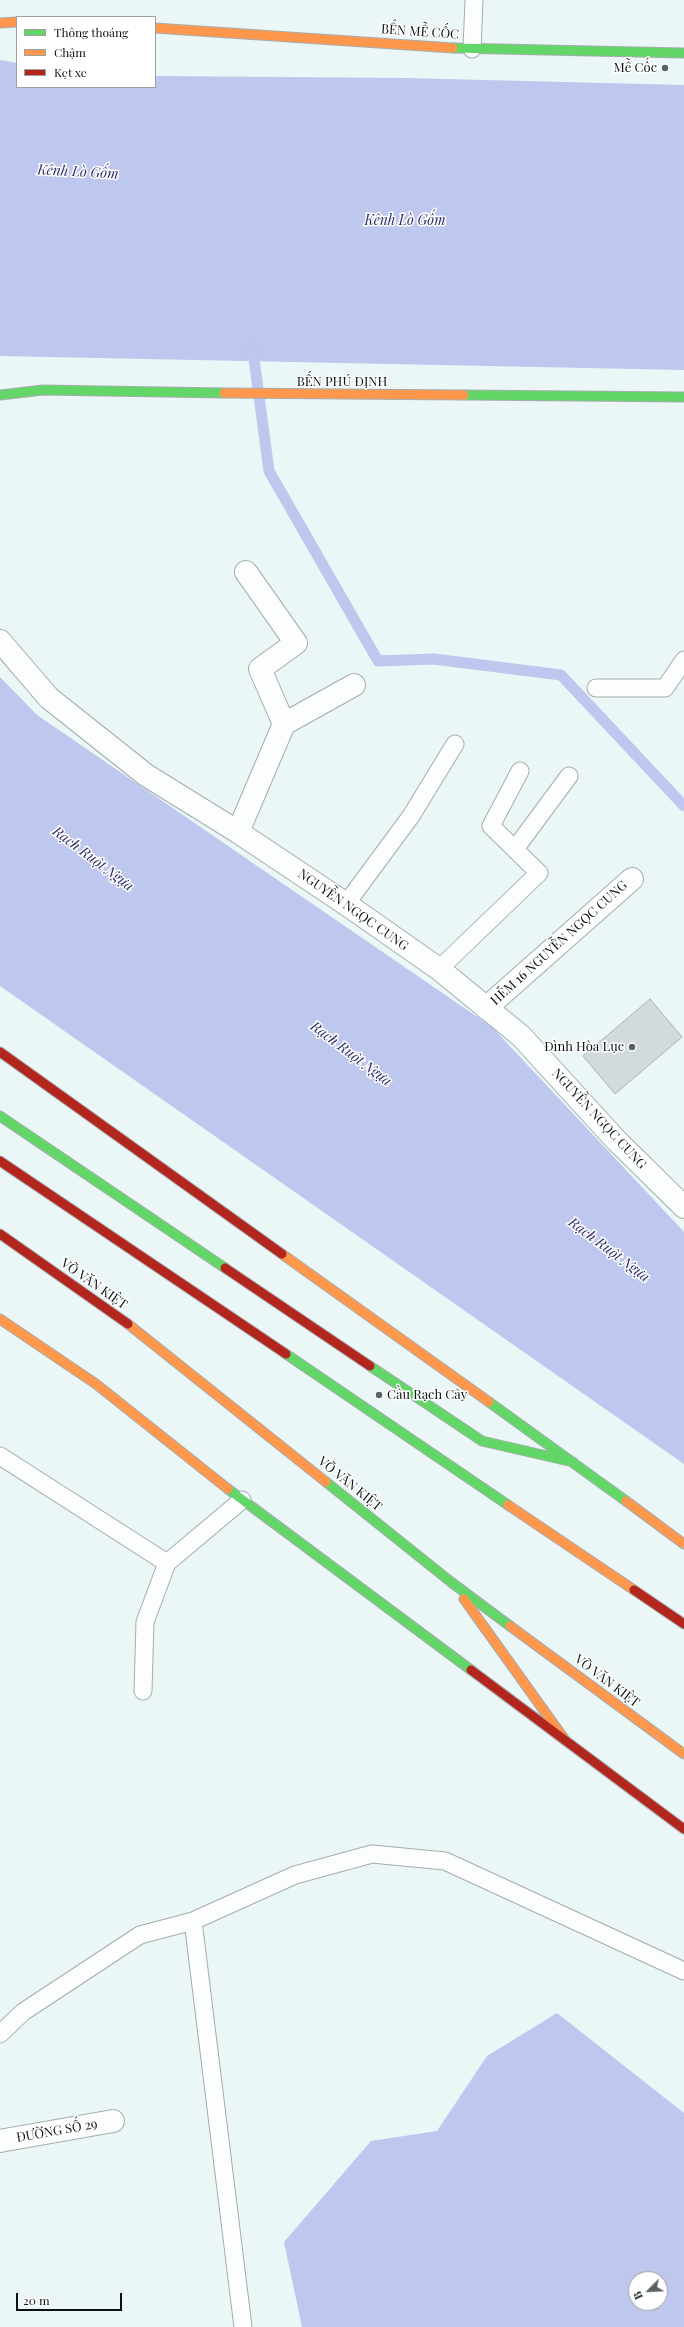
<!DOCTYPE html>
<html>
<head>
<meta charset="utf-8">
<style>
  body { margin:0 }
  #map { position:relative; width:684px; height:2327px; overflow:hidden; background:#ebf6f7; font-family:"Playfair Display",serif }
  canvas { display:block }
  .legend { position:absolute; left:16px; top:16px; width:140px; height:72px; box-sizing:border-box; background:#fff; border:1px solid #9da0a0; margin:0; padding:5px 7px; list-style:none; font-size:12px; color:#0a1112 }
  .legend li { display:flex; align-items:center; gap:8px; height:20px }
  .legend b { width:20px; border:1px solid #9da0a0 }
  .north { position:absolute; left:628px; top:2271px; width:40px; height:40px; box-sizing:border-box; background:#fff; border:1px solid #9da0a0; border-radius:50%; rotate:246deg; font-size:11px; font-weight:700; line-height:16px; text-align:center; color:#0a1112 }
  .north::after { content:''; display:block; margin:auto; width:14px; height:18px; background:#596162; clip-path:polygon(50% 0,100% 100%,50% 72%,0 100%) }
  .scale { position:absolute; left:16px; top:2293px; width:106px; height:18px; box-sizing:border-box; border:2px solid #0a1112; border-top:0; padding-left:5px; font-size:12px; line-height:14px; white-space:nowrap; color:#0a1112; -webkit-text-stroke:3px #fff; paint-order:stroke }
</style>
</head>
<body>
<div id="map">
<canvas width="684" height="2327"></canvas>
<ul class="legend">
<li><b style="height:5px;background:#63d668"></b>Thông thoáng</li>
<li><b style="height:5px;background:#ff974d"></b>Chậm</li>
<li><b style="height:5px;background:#b3261e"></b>Kẹt xe</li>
</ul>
<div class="north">B</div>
<div class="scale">20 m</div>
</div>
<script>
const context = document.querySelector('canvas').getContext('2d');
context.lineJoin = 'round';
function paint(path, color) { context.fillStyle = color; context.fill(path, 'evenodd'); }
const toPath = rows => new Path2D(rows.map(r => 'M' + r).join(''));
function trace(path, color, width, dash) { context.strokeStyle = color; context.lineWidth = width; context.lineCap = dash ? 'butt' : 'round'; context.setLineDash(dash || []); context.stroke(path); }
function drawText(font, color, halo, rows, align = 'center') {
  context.font = font + ' "Playfair Display",serif'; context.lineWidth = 3; context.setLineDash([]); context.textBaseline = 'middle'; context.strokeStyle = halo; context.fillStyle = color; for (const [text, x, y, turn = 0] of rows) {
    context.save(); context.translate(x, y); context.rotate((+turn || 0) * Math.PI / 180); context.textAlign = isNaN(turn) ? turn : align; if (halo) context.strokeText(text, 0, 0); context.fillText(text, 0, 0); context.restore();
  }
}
const water = toPath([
  [0,60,17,63,17,87,155,87,155,76,405,78,684,85,684,370,0,356],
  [0,677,37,715,492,1027,684,1232,684,1464,0,986],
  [557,2013,684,2113,684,2327,302,2327,284,2242,371,2141,437,2131,487,2056],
  [636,2279,660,2279,660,2303,636,2303]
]);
const stream = toPath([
  [250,347,254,359,269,471,378,661,434,659,561,675,684,806]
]);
const building = toPath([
  [650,999,682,1037,615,1094,583,1056,650,999]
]);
const lane = toPath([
  [472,49,474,0],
  [596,688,665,688,684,660],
  [515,849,569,776],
  [346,904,411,816,455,744],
  [439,969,539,873,491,826,520,771],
  [0,1456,167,1563,242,1500],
  [143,1691,145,1622,167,1563],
  [193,1921,243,2327],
  [0,2034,23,2012,140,1935,193,1921,295,1875,372,1854,445,1861,684,1971]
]);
const street = toPath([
  [0,641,49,698,146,775,238,832,346,904,439,969,521,1036,616,1140,684,1207],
  [284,724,354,685],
  [238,832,284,724,260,669,296,643,246,572],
  [486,1008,632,879],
  [0,2141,113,2121]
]);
const fast = toPath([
  [453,48,684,53],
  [0,395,43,390,224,393],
  [464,395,684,397],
  [0,1116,225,1268],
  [286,1354,508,1505],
  [370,1366,482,1441,573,1462],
  [489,1402,626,1501],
  [326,1482,451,1582,510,1626],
  [228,1489,471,1670]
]);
const slow = toPath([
  [0,23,17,22],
  [155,28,453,48],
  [224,393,464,395],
  [282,1254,489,1402],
  [0,1319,96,1384,228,1489],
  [128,1324,326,1482],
  [626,1501,684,1544],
  [508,1505,634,1590],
  [464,1599,565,1740],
  [510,1626,684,1754]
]);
const jam = toPath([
  [0,1052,282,1254],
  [0,1161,286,1354],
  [0,1234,128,1324],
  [225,1268,370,1366],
  [634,1590,684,1624],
  [471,1670,684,1829]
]);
const markers = [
  [665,68,4,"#596162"],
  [632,1047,4,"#596162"],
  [379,1395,4,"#596162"]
];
const streetNames = [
  ["BẾN MỄ CỐC",420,32,4],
  ["BẾN PHÚ ĐỊNH",342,382],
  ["NGUYỄN NGỌC CUNG",353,910,35],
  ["HẺM 16 NGUYỄN NGỌC CUNG",559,943,-42],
  ["NGUYỄN NGỌC CUNG",599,1119,47],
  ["VÕ VĂN KIỆT",94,1284,35],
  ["VÕ VĂN KIỆT",350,1484,39],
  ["VÕ VĂN KIỆT",607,1681,37],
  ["ĐƯỜNG SỐ 29",57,2131,-10]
];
const poiNames = [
  ["Mễ Cốc",657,68],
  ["Đình Hòa Lục",624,1047],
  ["Cầu Rạch Cây",387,1395,"left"]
];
const waterNames = [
  ["Kênh Lò Gốm",78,172,3],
  ["Kênh Lò Gốm",405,221],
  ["Rạch Ruột Ngựa",93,859,37],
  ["Rạch Ruột Ngựa",351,1054,37],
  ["Rạch Ruột Ngựa",609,1250,37]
];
paint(water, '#bec7ee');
trace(stream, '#bec7ee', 11);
paint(building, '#d2dadd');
trace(building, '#aab1b4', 1);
trace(lane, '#a5acae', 19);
trace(street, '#a5acae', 24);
trace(fast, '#a5acae', 11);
trace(slow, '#a5acae', 11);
trace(jam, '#a5acae', 11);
trace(lane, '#fcfefe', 17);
trace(street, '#fcfefe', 22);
trace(fast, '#63d668', 9);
trace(slow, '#ff974d', 9);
trace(jam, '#b3261e', 9);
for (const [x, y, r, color] of markers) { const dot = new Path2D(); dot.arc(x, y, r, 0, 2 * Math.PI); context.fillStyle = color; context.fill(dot); trace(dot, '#fff', 1.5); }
drawText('13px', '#0a1112', '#fff', streetNames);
drawText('13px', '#0a1112', '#fff', poiNames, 'right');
drawText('italic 14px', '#2b2b6c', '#fff', waterNames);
</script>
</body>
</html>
